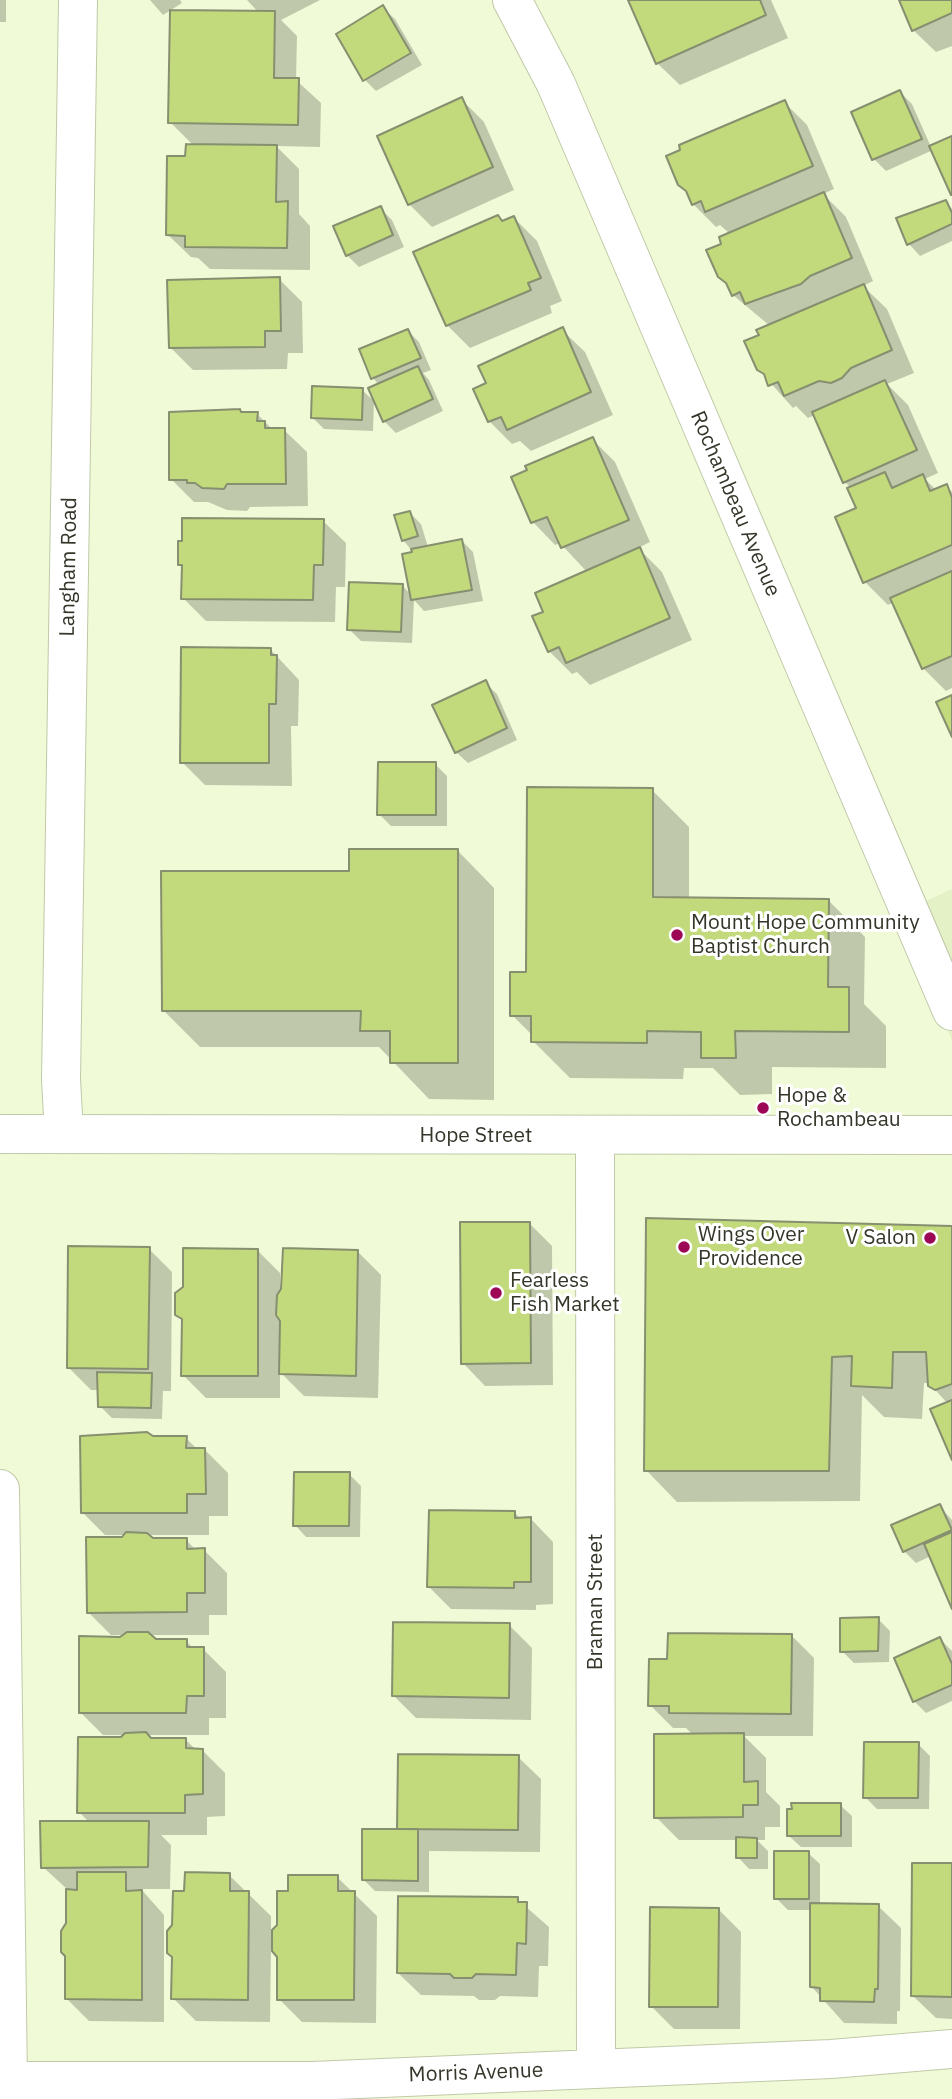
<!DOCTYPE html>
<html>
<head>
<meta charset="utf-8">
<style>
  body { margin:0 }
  canvas { display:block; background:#f0fad7 }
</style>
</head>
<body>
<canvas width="952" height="2099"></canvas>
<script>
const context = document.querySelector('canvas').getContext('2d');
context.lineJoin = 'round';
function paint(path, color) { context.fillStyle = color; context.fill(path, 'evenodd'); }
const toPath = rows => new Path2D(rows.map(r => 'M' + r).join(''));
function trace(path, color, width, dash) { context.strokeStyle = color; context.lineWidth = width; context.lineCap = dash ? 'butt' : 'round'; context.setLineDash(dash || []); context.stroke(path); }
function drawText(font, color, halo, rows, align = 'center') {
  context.font = font + ' "IBM Plex Sans",sans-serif'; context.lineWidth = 6; context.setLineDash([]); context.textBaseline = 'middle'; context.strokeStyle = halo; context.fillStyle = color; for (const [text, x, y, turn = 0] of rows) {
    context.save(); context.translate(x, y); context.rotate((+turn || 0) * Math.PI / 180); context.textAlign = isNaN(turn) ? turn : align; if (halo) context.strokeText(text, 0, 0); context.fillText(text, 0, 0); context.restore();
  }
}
const built = toPath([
  [952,889,952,1040,903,927,902,912]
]);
const shadow = toPath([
  [0,0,6,0,6,22,0,22],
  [150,0,180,0,182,3,163,15],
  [247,0,320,0,281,20,297,36,296,80,321,103,320,147,276,146,299,169,299,214,310,226,310,270,210,269,198,258,191,257,168,235,187,158,194,146,170,122,259,13],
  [630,0,771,0,788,38,680,85,657,63],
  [901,0,952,0,952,46,936,52,913,30],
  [383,8,395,19,422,65,376,91,365,80],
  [900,92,912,104,931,147,952,138,952,193,933,150,886,171,874,159,853,113],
  [461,99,484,122,514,190,432,227,409,204],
  [784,102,807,125,834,189,823,194,846,217,873,281,863,286,887,309,914,373,887,384,908,405,938,473,925,479,936,490,946,486,952,492,952,688,946,691,923,668,894,602,888,605,865,582,858,509,851,488,845,482,815,415,808,418,796,406,793,408,758,369,761,336,770,326,733,295,724,245,730,234,720,225,716,227,693,204],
  [946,202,952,209,952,241,920,256,909,244],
  [380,208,392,220,404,247,359,267,347,255],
  [498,217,504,222,514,218,537,241,562,301,550,306,552,313,470,348,447,325,415,253],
  [279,279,302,302,303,353,288,353,287,369,193,370,170,347],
  [562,330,585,352,613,415,531,451,520,441,512,444,489,421,488,384],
  [408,331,419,342,431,370,423,373,429,380,443,411,396,433,384,421,379,385,373,378],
  [362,390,374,401,373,431,324,429,313,418],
  [243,414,257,414,273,430,284,430,307,452,308,506,250,507,247,511,227,510,208,502,194,502,171,479],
  [592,439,615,462,650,542,638,548,662,572,692,640,590,685,577,672,572,674,549,651,545,613,587,572,560,543,555,545,533,522],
  [410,513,421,524,428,547,462,541,473,552,483,601,424,611,414,600,412,643,361,641,349,629,402,585,411,595,414,553,403,540],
  [323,521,346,543,345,587,336,587,335,622,206,621,183,598,184,569,180,565],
  [270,649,299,680,298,726,291,726,292,786,205,785,182,762],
  [485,683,497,694,517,740,468,763,456,752],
  [435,764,447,776,447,826,391,826,379,814],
  [652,790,689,827,689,899,828,900,865,937,864,1004,886,1026,886,1068,772,1067,772,1094,740,1095,713,1068,684,1068,683,1079,570,1078,533,1041,533,1036,512,1015,527,974],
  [457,850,494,888,494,1100,429,1099,379,1047,200,1047,163,1010,351,873],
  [530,1224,552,1246,553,1385,485,1386,463,1363],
  [952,1228,952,1456,948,1404,929,1383,924,1383,922,1419,884,1417,862,1395,860,1501,677,1502,646,1470],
  [149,1249,172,1272,171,1391,163,1391,162,1419,112,1418,100,1406,99,1390,91,1390,68,1367],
  [257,1250,280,1273,280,1291,358,1252,381,1275,378,1398,304,1396,280,1372,280,1398,206,1398,183,1375,183,1320,177,1314],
  [127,1434,186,1438,198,1450,205,1450,228,1473,228,1516,209,1516,209,1535,147,1535,152,1540,186,1540,196,1550,204,1550,227,1573,227,1615,209,1615,209,1635,149,1635,155,1641,186,1641,194,1649,203,1649,226,1672,226,1718,209,1718,209,1735,146,1735,151,1740,185,1739,196,1750,202,1750,225,1773,225,1816,207,1817,207,1835,161,1835,171,1845,170,1889,141,1889,164,1915,164,2022,89,2021,66,1998,68,1890,43,1867,89,1822,79,1812,125,1735,103,1735,80,1712,120,1639,126,1635,111,1635,88,1612,126,1535,105,1535,82,1512],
  [349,1474,361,1486,360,1537,306,1537,295,1525],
  [939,1506,952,1520,952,1605,931,1556,916,1563,904,1551],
  [515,1513,521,1519,531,1519,553,1542,553,1604,536,1605,536,1610,451,1609,429,1587],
  [878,1619,890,1631,889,1662,854,1663,842,1651],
  [509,1625,532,1648,531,1720,416,1718,393,1695],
  [791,1635,814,1658,813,1736,744,1736,766,1758,766,1792,780,1806,780,1827,765,1827,765,1840,757,1840,768,1851,768,1869,749,1869,738,1857,738,1840,679,1840,656,1817,693,1735,686,1728,673,1728,650,1705,669,1660],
  [940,1639,952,1651,952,1701,926,1713,914,1701],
  [918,1744,930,1756,929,1809,877,1809,865,1797],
  [518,1757,541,1779,540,1852,429,1851,429,1892,375,1891,363,1879,402,1831],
  [840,1805,852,1816,852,1847,801,1847,789,1836],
  [808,1853,820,1864,820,1905,878,1906,901,1928,900,2011,897,2011,897,2024,844,2023,812,1987,812,1910,788,1910,776,1898],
  [952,1865,952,2019,936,2018,913,1996],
  [229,1875,271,1916,271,1933,279,1926,290,1893,337,1877,377,1916,376,2023,302,2022,279,1999,279,1957,271,1947,270,2022,196,2021,173,1998,174,1926,186,1893],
  [517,1899,549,1927,548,1966,539,1966,538,1997,500,1996,495,2000,479,2000,474,1996,421,1995,398,1973],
  [718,1909,741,1932,740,2029,674,2029,651,2006]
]);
const building = toPath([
  [628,0,760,0,766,15,656,64,628,0],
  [899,0,952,0,952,13,912,31,899,0],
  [383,5,411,53,363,81,336,34,383,5],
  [170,10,275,11,274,78,299,78,298,125,168,123,170,10],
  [900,90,922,139,872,160,851,112,900,90],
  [462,97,493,167,408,205,377,136,462,97],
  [785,100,813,166,705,212,701,201,692,205,686,191,678,185,666,156,680,150,679,145,785,100],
  [952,136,952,195,951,195,929,146,952,136],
  [186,144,277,145,276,202,288,201,287,248,185,247,185,236,166,235,167,156,185,156,186,144],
  [824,192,852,258,810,276,801,284,745,304,740,292,732,296,726,283,718,277,706,250,721,244,719,237,824,192],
  [946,200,952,213,952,224,907,245,896,218,946,200],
  [381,206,393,235,346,256,333,226,381,206],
  [498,215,502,221,514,216,541,278,528,283,531,290,446,326,413,252,498,215],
  [280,277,281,331,265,331,265,347,169,348,167,280,280,277],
  [864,284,892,350,851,368,842,378,831,383,819,381,784,396,778,382,768,386,764,374,757,370,744,341,759,335,756,330,864,284],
  [563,327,591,392,507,430,501,417,488,422,473,389,486,383,478,366,563,327],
  [408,329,421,358,371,379,359,349,408,329],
  [418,366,433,399,383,422,368,388,418,366],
  [885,380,917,450,843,483,812,412,885,380],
  [312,386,363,388,362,420,311,418,312,386],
  [240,409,241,412,258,412,257,421,265,421,265,428,285,428,286,484,227,484,224,489,202,488,195,483,187,483,187,480,169,480,169,412,240,409],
  [593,437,629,520,561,548,547,517,531,523,511,477,527,470,525,466,593,437],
  [885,472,892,488,923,474,930,491,947,484,952,498,952,545,863,583,835,517,856,508,847,488,885,472],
  [410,511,418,536,402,541,394,515,410,511],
  [182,518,324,519,323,565,314,565,313,600,181,599,182,565,178,565,178,541,182,541,182,518],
  [462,539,472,590,411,600,402,554,412,552,411,549,462,539],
  [640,547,670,618,566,663,559,647,548,652,532,616,543,612,535,593,640,547],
  [952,571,952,656,922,669,890,598,952,571],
  [349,582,403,584,401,632,347,630,349,582],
  [181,647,271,648,271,655,277,655,276,704,269,704,269,763,180,763,181,647],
  [486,680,507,728,455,753,432,705,486,680],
  [952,695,952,737,936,702,952,695],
  [378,762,436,762,436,815,377,815,378,762],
  [527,787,653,788,653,897,829,899,828,987,849,987,849,1032,735,1031,736,1058,701,1058,701,1032,647,1031,647,1043,531,1042,531,1016,510,1016,510,972,526,972,527,787],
  [349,849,458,849,458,1063,390,1063,390,1031,360,1031,361,1011,162,1011,161,871,349,871,349,849],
  [646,1218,952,1226,952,1384,935,1390,928,1386,926,1352,893,1352,892,1388,851,1386,852,1356,832,1357,829,1471,644,1471,646,1218],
  [460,1222,530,1222,531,1363,461,1364,460,1222],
  [68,1246,150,1247,148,1369,67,1368,68,1246],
  [183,1248,258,1249,258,1376,181,1376,182,1319,175,1315,175,1293,183,1287,183,1248],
  [283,1248,358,1250,356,1376,279,1374,280,1321,276,1315,277,1295,281,1289,283,1248],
  [97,1372,152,1373,151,1408,98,1407,97,1372],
  [952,1400,952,1460,930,1409,952,1400],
  [147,1432,153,1436,187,1436,186,1448,205,1448,206,1494,187,1494,187,1513,81,1513,80,1436,147,1432],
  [294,1472,350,1472,349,1526,293,1526,294,1472],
  [940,1504,952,1530,903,1552,891,1525,940,1504],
  [429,1510,515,1511,515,1518,531,1517,531,1582,514,1582,514,1588,427,1587,429,1510],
  [126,1532,147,1533,153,1538,187,1538,187,1549,205,1548,205,1593,187,1593,187,1612,87,1613,86,1537,122,1537,126,1532],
  [952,1532,952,1609,924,1544,952,1532],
  [879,1617,878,1651,840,1652,840,1618,879,1617],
  [393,1622,510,1623,509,1698,392,1696,393,1622],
  [127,1632,148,1632,156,1639,187,1639,187,1647,204,1647,204,1696,187,1696,186,1713,79,1713,79,1636,120,1637,127,1632],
  [668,1633,792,1634,791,1714,669,1713,669,1706,648,1706,649,1659,667,1659,668,1633],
  [940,1637,952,1664,952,1685,913,1702,894,1658,940,1637],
  [146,1732,151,1738,186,1738,186,1748,203,1749,203,1794,185,1795,185,1813,77,1813,78,1737,121,1737,125,1733,146,1732],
  [744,1733,744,1782,758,1781,758,1805,743,1805,743,1817,654,1818,654,1734,744,1733],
  [864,1742,919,1742,918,1798,863,1798,864,1742],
  [398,1754,519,1755,518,1830,397,1829,398,1754],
  [791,1803,841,1803,841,1836,787,1836,787,1809,792,1809,791,1803],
  [40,1821,149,1821,148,1867,41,1868,40,1821],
  [362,1829,418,1829,418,1881,362,1880,362,1829],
  [736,1837,757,1838,757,1858,736,1858,736,1837],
  [774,1851,809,1851,809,1899,774,1899,774,1851],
  [912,1863,952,1863,952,1997,911,1996,912,1863],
  [77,1872,126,1872,126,1891,142,1890,142,2000,65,1999,65,1956,61,1952,61,1931,66,1923,66,1889,77,1890,77,1872],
  [185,1872,230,1873,230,1891,249,1891,248,2000,171,1999,172,1957,167,1953,167,1931,172,1925,173,1891,184,1891,185,1872],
  [288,1875,338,1875,338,1891,355,1891,354,2000,277,2000,277,1957,272,1951,272,1930,277,1925,277,1891,288,1891,288,1875],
  [398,1896,518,1897,518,1902,527,1902,526,1944,517,1943,516,1975,476,1974,472,1978,454,1978,450,1974,397,1973,398,1896],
  [810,1903,879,1904,878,1989,875,1989,874,2002,820,2001,820,1988,810,1987,810,1903],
  [650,1907,719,1908,718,2007,649,2007,650,1907]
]);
const minor = toPath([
  [512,0,556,84,952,1011],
  [64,1134,61,1079,78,0],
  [595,1136,596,2068],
  [0,1489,8,2081],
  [0,2081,312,2081,831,2059,952,2049]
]);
const major = toPath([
  [0,1134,952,1135]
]);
const markers = [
  [677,935,7,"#9c0856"],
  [763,1108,7,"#9c0856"],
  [930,1238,7,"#9c0856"],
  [684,1247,7,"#9c0856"],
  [496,1293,7,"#9c0856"]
];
const streetNames = [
  ["Rochambeau Avenue",735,504,67],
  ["Langham Road",69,567,-89],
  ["Hope Street",476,1136],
  ["Braman Street",596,1602,-90],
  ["Morris Avenue",476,2073,-2]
];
const poiNames = [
  ["Mount Hope Community",691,923],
  ["Baptist Church",691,947],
  ["Hope &",777,1096],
  ["Rochambeau",777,1120],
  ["Wings Over",698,1235],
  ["Providence",698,1259],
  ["V Salon",916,1238,"right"],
  ["Fearless",510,1281],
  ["Fish Market",510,1305]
];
paint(built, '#e4f0c6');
paint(shadow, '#0003');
paint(building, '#c2da7c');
trace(building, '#868f6f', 2);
trace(minor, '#c0c9a8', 40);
trace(major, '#c0c9a8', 40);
trace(minor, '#fff', 38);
trace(major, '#fff', 38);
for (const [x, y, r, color] of markers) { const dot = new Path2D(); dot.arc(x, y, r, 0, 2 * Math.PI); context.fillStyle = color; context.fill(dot); trace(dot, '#fff', 2.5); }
drawText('21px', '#333729', '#fff', streetNames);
drawText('21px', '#333729', '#fff', poiNames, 'left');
</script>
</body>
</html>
